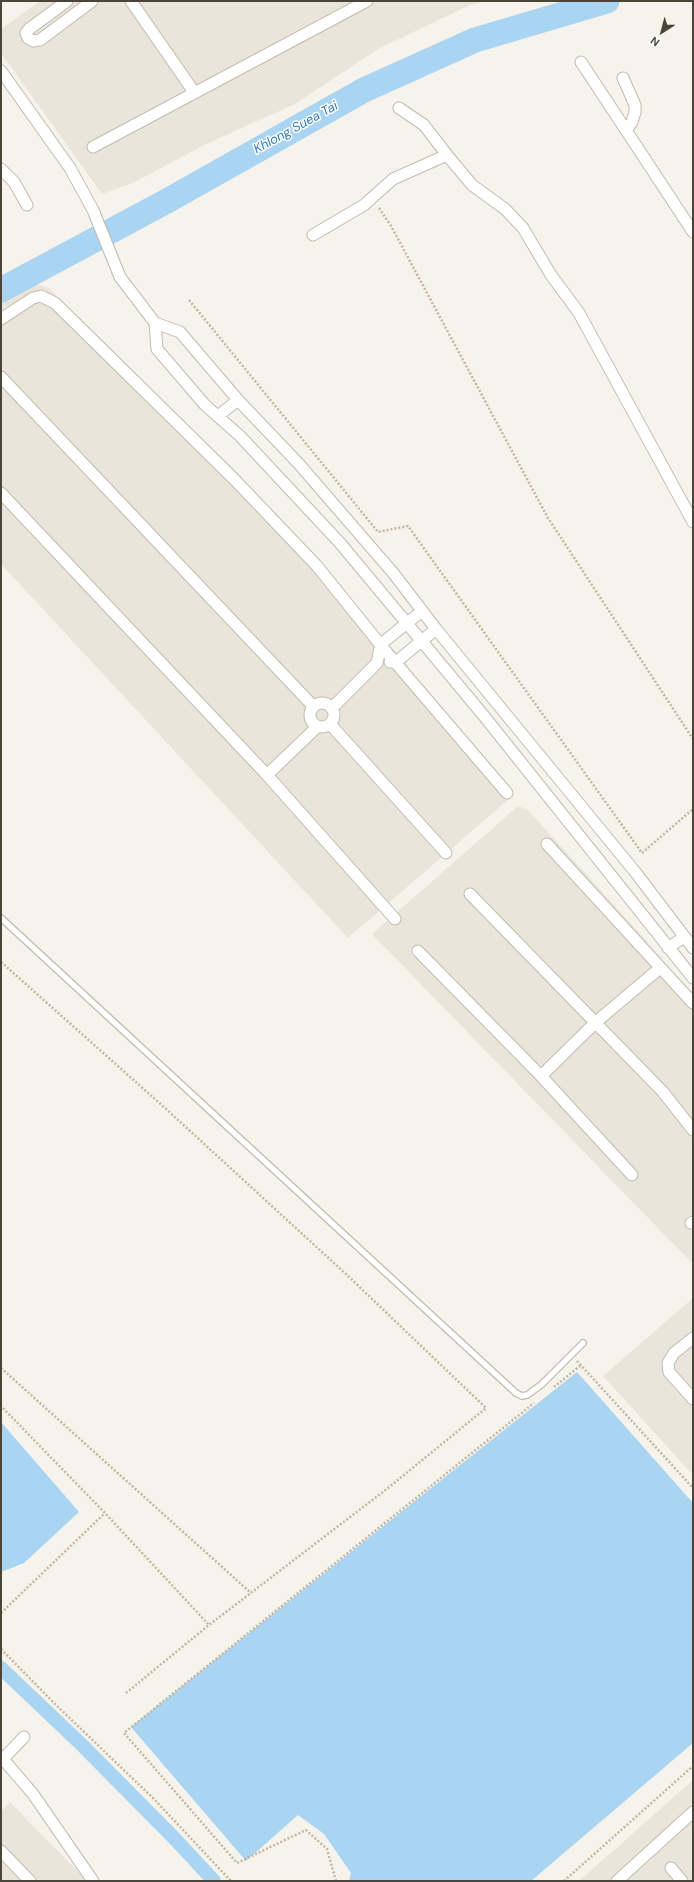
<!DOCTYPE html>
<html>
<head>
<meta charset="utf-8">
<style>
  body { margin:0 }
  #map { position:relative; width:694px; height:1882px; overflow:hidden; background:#f6f3ec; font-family:"DM Sans",sans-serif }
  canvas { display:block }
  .frame { position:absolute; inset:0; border:2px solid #4b4439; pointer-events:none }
  .north { position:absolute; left:642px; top:12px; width:40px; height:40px; -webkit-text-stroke:3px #fff; paint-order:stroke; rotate:216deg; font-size:11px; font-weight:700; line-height:16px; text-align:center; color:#4b4439 }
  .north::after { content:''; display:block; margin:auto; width:14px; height:18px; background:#4b4439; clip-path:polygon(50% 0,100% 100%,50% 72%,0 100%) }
</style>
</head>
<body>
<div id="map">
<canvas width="694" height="1882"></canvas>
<div class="frame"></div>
<div class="north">N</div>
</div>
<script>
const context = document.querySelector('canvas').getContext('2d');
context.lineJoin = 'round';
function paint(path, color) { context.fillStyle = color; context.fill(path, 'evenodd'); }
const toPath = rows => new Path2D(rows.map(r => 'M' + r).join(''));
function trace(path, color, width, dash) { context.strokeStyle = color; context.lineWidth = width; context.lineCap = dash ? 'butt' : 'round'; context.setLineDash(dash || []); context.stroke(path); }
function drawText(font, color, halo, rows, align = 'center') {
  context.font = font + ' "DM Sans",sans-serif'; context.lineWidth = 3; context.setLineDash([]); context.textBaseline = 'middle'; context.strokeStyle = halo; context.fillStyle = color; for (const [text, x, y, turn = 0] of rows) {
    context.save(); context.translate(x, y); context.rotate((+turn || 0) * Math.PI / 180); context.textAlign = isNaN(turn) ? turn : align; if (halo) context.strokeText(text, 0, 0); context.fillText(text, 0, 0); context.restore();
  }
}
const residential = toPath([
  [40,1,486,1,470,5,378,49,295,104,204,145,135,182,102,194,1,53,1,29],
  [30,282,49,288,236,472,403,660,509,799,348,938,1,564,1,298],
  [518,806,528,810,644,938,693,996,693,1264,372,934],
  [693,1298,693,1475,603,1376],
  [693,1780,693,1881,579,1881],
  [10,1802,87,1881,1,1881,1,1812]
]);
const water = toPath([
  [577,1372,693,1503,693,1743,531,1881,349,1881,351,1873,324,1834,298,1815,246,1861,131,1727],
  [1,1422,79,1512,24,1563,1,1572]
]);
const canal = toPath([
  [1,1668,82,1745,176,1840,214,1881]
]);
const river = toPath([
  [1,290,167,201,364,90,475,40,607,1]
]);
const path = toPath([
  [379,208,391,226,548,518,693,739],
  [189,300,378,532,408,526,642,853,693,809],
  [1,962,165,1108,347,1275,486,1408,388,1488,209,1625,105,1513,1,1406],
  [577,1361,693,1488],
  [1,1368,251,1593],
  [554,1387,581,1365],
  [1,1613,105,1513],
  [1,1649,56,1705,153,1798,231,1881],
  [126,1693,209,1625],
  [336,1881,327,1849,306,1830,237,1863,124,1733,534,1403],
  [564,1881,693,1766]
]);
const lane = toPath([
  [1,918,516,1393,522,1396,527,1395,541,1385,583,1343]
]);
const street = toPath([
  [67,1,29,29,26,33,28,38,33,41,40,40,92,1],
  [131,1,194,92],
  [581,62,693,232],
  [1,71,70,168,93,210,120,277,155,323,157,349,205,405,240,436,340,543,484,716,693,978],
  [623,78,635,105,635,112,632,122,626,130],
  [399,108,424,125,447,155],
  [93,147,367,1],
  [1,169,14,182,27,205],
  [313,235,364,205,393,179,447,155,472,185,505,209,523,228,551,275,579,313,693,522],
  [1,319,33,298,41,296,55,303,234,479,317,566,388,654,507,793],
  [155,323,180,332,238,400,299,464,394,574,436,629,636,873,693,948],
  [1,377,313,706],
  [218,416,238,400],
  [1,493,267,775,395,919],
  [390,662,396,662,436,629],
  '310 715a12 12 0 1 1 24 0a12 12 0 1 1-24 0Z',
  [332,708,377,663,381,644,422,611],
  [330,724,446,853],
  [267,775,318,726],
  [547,844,693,1003],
  [470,894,663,1092,693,1130],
  [668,948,684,937],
  [418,951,541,1076,632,1175],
  [541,1076,596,1022,660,968],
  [691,1223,693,1222],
  [693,1338,674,1353,668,1363,669,1372,693,1399],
  [3,1759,33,1794,93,1881],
  [1,1761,24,1737],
  [1,1851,30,1881],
  [671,1868,682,1881],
  [617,1881,693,1812]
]);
const waterNames = [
  ["Khlong Suea Tai",296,128,-29]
];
paint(residential, '#eae5da');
paint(water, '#a9d4f2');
trace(canal, '#a9d4f2', 14);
trace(river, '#a9d4f2', 25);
trace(lane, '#c2bbae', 8);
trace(street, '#c2bbae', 13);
trace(path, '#c4b79f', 2.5, [2, 2]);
trace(lane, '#fff', 5.5);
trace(street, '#fff', 11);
drawText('italic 13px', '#2e7ab2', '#fff', waterNames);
</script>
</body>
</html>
